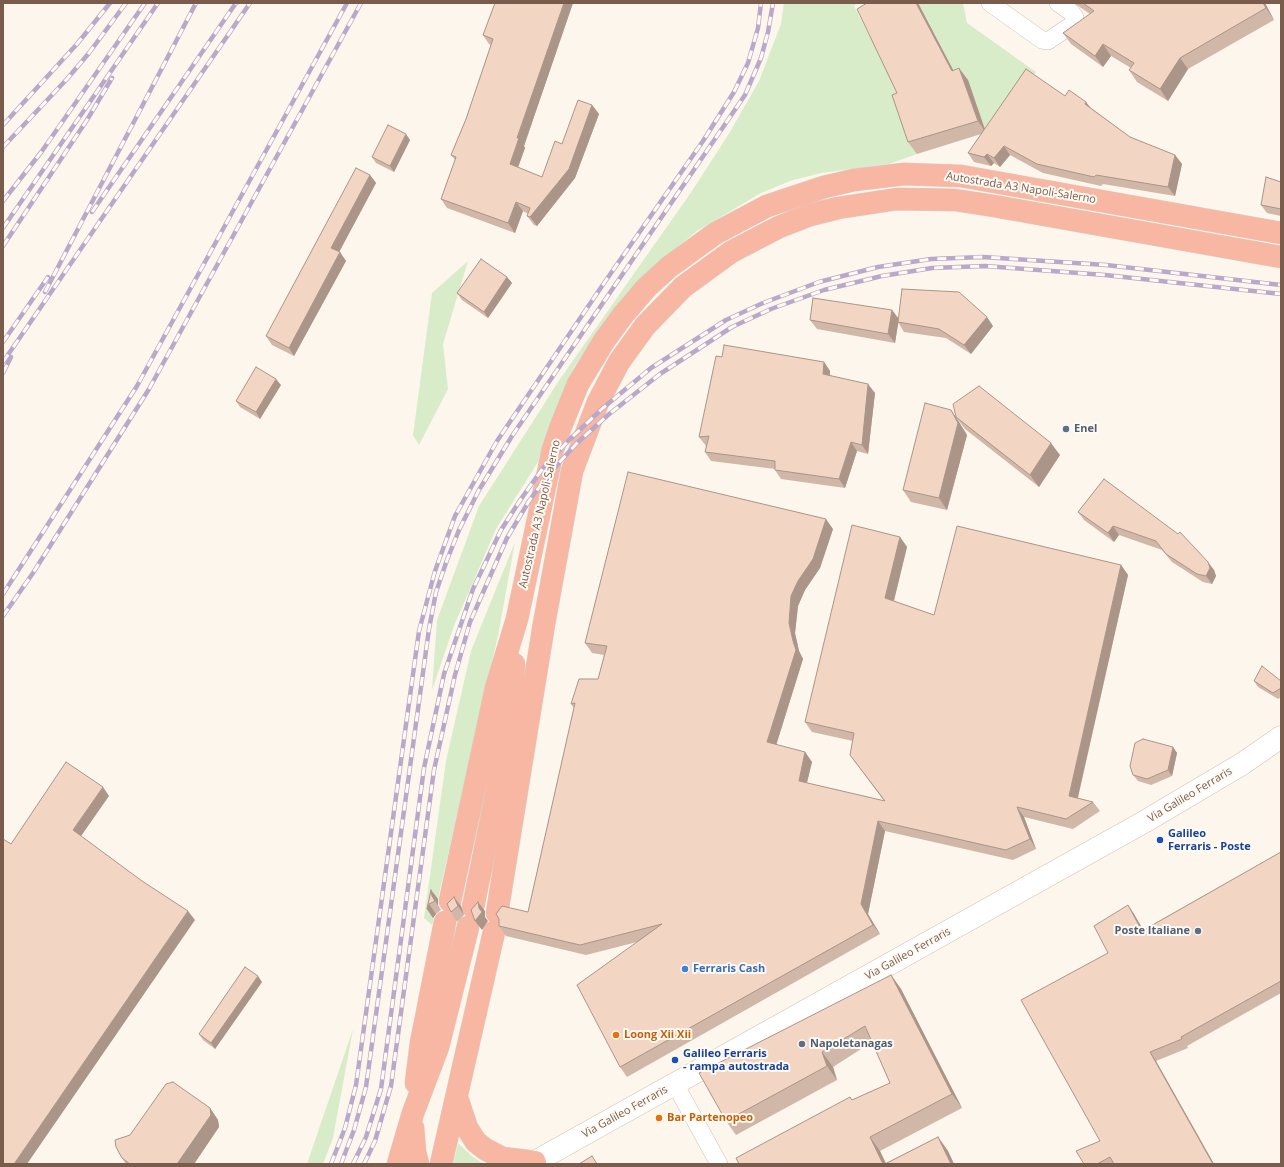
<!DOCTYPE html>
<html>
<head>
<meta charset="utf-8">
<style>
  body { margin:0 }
  #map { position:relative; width:1284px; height:1167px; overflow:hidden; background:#fdf6ec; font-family:"Open Sans",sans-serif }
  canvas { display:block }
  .frame { position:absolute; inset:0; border:4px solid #7a5c4d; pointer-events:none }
</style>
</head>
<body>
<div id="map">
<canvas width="1284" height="1167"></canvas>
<div class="frame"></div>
</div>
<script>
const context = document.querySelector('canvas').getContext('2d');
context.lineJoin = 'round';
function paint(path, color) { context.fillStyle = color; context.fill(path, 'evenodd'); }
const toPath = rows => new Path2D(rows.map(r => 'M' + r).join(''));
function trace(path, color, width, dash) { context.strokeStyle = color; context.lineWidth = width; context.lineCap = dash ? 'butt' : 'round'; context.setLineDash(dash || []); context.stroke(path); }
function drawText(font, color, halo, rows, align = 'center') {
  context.font = font + ' "Open Sans",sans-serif'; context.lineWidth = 4; context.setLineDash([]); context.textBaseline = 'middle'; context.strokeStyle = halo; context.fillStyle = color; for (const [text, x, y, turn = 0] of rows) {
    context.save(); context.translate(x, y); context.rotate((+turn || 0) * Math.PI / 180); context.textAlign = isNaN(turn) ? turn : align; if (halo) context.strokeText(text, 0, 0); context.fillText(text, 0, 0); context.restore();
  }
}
const green = toPath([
  [784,3,858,3,854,6,905,105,917,154,889,164,821,173,790,181,761,193,697,231,646,273,628,291,608,317,574,367,553,416,538,462,496,529,454,626,432,690,437,620,479,506,560,379,692,191,730,132,759,81,781,24],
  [918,3,963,3,967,23,1036,72,994,134,986,133],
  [468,261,443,344,448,389,419,445,413,435,432,293],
  [515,542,498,636,432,925,424,918,446,761,471,651],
  [353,1029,333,1138,323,1164,307,1164],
  [458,1143,473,1157,484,1164,453,1164]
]);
const street = toPath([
  [990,3,1042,40,1048,41,1073,24,1075,17,1071,12,1058,3],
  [675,1084,719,1164]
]);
const secondary = toPath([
  [531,1164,1144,822,1242,764,1281,737]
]);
const highway = toPath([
  [450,901,496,688,517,619,553,449,561,426,578,384,604,341,623,315,646,288,669,267,716,233,767,206,824,187,854,180,904,174,961,176,1281,233],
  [473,907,495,801,512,690,514,664],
  [497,913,544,624,572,471,598,402,619,362,645,326,683,287,731,252,779,227,810,215,838,208,897,199,955,200,994,206,1281,257],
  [416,1083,421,1043,445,922],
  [457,1098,467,1128,476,1142,485,1149,502,1158,535,1162],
  [413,1128,415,1152,418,1164],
  [398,1164,413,1113,438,1047,468,927],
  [441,1164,494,932]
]);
const rail = toPath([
  [3,125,77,44,110,3],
  [3,147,67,79,89,53,126,3],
  [3,201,42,151,145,3],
  [92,212,236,3],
  [3,228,158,3],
  [3,246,87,120,112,78],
  [45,292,196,3],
  [3,342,48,277],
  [3,362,250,3],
  [3,373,11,357],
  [3,594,137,386,347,3],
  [3,616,33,573,149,389,361,3],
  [331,1164,345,1128,356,1085,419,631,435,571,455,516,497,441,602,286,703,141,734,92,748,63,758,28,761,3],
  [341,1164,354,1130,366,1087,429,629,436,592,447,560,459,530,479,490,512,436,745,95,761,58,768,32,773,3],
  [353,1164,366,1137,381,1089,424,768,444,674,473,589,501,530,521,499,543,468,570,439,603,408,651,368,726,320,763,303,819,282,878,267,931,259,983,257,1106,265,1281,285],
  [364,1164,375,1141,391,1086,434,770,455,675,470,622,507,538,529,501,549,474,577,443,608,415,660,374,732,327,771,309,824,290,882,276,932,268,985,266,1105,275,1281,294]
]);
const wall = toPath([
  [495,3,573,3,524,146,525,148,518,167,542,177,562,144,592,105,599,114,575,178,537,226,534,225,527,216,528,214,523,211,515,233,447,208,441,199,455,160,451,155,466,119,491,45,489,44,483,35],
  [867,3,918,3,953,70,968,80,985,129,1065,96,1086,102,1091,108,1130,137,1175,155,1182,164,1175,196,1103,184,1101,186,1043,173,1010,155,1000,167,994,163,991,166,974,162,968,153,981,134,917,154,908,142,897,93],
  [1074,3,1265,3,1274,20,1188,69,1168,101,1137,82,1129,70,1131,68,1111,56,1103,67,1071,44,1063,33,1090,14],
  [410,140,394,172,376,163,372,157],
  [370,175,376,183,339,252,346,261,294,356,272,345,266,336],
  [1281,182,1281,216,1267,213,1261,205],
  [507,277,512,283,488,318,462,300,457,293],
  [892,310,898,319,993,326,971,354,946,338,904,332,898,322,895,343,817,329,810,320],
  [824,362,830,371,830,375,875,393,868,454,857,451,845,488,781,479,775,470,775,469,711,461,705,452,706,446,699,437],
  [281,385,260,419,240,407,236,401],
  [951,410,959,422,967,435,947,510,911,502,903,490],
  [956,417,1060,455,1039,487,965,429],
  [1104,479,1214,570,1216,576,1212,584,1203,582,1172,562,1162,550,1119,535,1114,542,1084,520,1078,512],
  [833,529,820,568,805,590,798,606,795,633,799,651,803,659,776,745,805,752,812,762,807,783,884,801,850,755,853,741,812,732,805,722,900,537,907,547,894,601,934,615,1121,565,1128,575,1078,798,1093,802,1100,811,1073,829,1024,817,1036,849,1013,860,885,831,868,914,880,934,627,1077,620,1067,637,942,586,955,506,936,499,926,528,912,574,708,571,704,598,679,604,655,592,653,585,643],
  [1254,681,1281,681,1281,697,1278,699,1258,687],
  [1173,747,1177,753,1172,776,1151,785,1138,781,1133,775],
  [1281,852,1281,993,1187,1046,1188,1048,1156,1061,1214,1164,1084,1164,1100,1141,1108,953,1128,905,1134,914,1143,930],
  [431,890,438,899,438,905,441,910,436,914,433,918,427,909],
  [447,904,461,906,464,915,457,922,451,912],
  [891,975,901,989,962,1108,880,1151,886,1163,938,1137,948,1151,954,1164,739,1164,852,1100,890,1083,872,1042,833,1067,837,1080,736,1135,726,1121],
  [262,982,215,1049,203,1040,199,1034],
  [210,1108,218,1120,219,1127,194,1164,126,1164,122,1158]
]);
const shadedWall = toPath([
  [564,3,573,3,524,146,525,148,516,173,510,164,517,138],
  [916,3,918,3,960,83,952,71],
  [1263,3,1265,3,1274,20,1266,8],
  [1103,44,1111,56,1103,67,1095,56],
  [1180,58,1188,69,1168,101,1160,89],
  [959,68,968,80,986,133,978,121],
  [1086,102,1093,112,1085,104],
  [592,105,599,114,575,178,537,226,530,217],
  [406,134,410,140,394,172,390,166],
  [1004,146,1010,155,1000,167,994,158],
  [987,154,994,163,991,166,984,157],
  [1175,155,1182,164,1175,196,1168,187],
  [370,175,376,183,337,256,331,248],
  [516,202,523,211,515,233,508,223],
  [340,252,346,261,294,356,289,348],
  [507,277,512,283,488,318,484,312],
  [892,310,899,319,895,343,888,334],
  [987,317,993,326,971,354,964,345],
  [824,362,830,371,829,383,823,374],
  [276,379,281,385,260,419,256,412],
  [868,384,875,393,868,454,862,445],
  [951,410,959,422,967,435,947,510,939,498],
  [851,442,857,451,845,488,839,479],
  [1051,443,1060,455,1039,487,1030,475],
  [826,519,833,529,820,568,805,590,798,606,795,633,799,651,803,659,774,752,767,742,793,641,789,623,791,596],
  [1113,526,1119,535,1114,542,1108,533],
  [900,537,907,547,892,608,885,598],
  [1208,562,1214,570,1216,576,1212,584,1206,576],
  [1121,565,1128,575,1076,805,1069,796],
  [1173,747,1177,753,1172,776,1168,770],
  [805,752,812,762,805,790,799,781],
  [103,787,109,796,79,839,73,830],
  [1017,807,1024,817,1036,849,1030,839],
  [878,821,885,831,868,914,880,934,873,925,861,904],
  [431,890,438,899,438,905,441,910,432,896],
  [454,897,461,906,464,915,458,906],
  [478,902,485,911,485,917,488,921,482,930,475,921,479,908],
  [429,904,436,914,433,918,427,909],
  [1128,905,1134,914,1149,940,1142,931],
  [188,911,195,920,27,1164,14,1164],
  [891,975,901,989,962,1108,952,1094],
  [258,976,262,982,215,1049,211,1043],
  [822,1052,833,1067,837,1080,827,1066],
  [1150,1052,1156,1061,1214,1164,1213,1164],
  [210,1108,218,1120,219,1127,194,1164,177,1164],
  [870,1137,880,1151,886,1164,883,1164],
  [938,1137,948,1151,954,1164,951,1164]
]);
const building = toPath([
  [495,3,564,3,517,138,519,138,510,164,542,177,555,141,562,144,578,100,592,105,569,169,530,217,527,216,530,208,516,202,508,223,441,199,456,157,451,155,466,119,493,39,483,35,495,3],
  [867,3,916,3,952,71,959,68,978,121,908,142,892,95,897,93,857,9,867,3],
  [1083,3,1263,3,1266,8,1180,58,1160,89,1129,70,1134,63,1103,44,1095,56,1063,33,1094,11,1083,3],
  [1026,69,1065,96,1069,90,1086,102,1085,104,1130,137,1175,155,1168,187,1096,175,1094,177,1037,164,1004,146,994,158,987,154,984,157,968,153,1026,69],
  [388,125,406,134,390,166,372,157,388,125],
  [356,168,370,175,331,248,340,252,289,348,266,336,356,168],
  [1266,177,1281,182,1281,209,1261,205,1266,177],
  [481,259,507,277,484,312,457,293,481,259],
  [902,289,959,292,987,317,964,345,939,329,898,322,902,289],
  [813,298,892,310,888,334,810,320,813,298],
  [724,345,824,362,823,374,868,384,862,445,851,442,839,479,775,470,775,461,705,452,709,436,699,437,716,356,722,357,724,345],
  [256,367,276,379,256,412,236,401,256,367],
  [979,386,1051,443,1030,475,956,417,953,404,979,386],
  [925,403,951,410,958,423,939,498,903,490,925,403],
  [628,472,826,519,813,559,798,581,791,596,789,623,793,641,796,650,767,742,805,752,799,781,885,801,850,755,854,733,805,722,852,525,900,537,885,598,934,615,957,526,1121,565,1069,796,1093,802,1066,819,1017,807,1030,839,1006,850,878,821,861,904,873,925,620,1067,577,985,662,924,580,945,499,926,499,919,496,914,502,906,528,912,575,703,571,704,579,679,598,679,607,646,585,643,628,472],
  [1104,479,1178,534,1180,532,1208,562,1210,568,1206,576,1197,574,1166,554,1156,541,1113,526,1108,533,1078,512,1104,479],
  [1262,666,1281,681,1281,688,1273,693,1254,681,1262,666],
  [1143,739,1173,747,1168,770,1147,779,1133,775,1130,766,1135,743,1143,739],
  [66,762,103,787,73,830,142,881,188,911,14,1164,3,1164,3,839,11,844,66,762],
  [1281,852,1281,981,1181,1037,1182,1039,1150,1052,1213,1164,1114,1164,1110,1157,1097,1164,1084,1164,1076,1151,1100,1141,1021,1000,1108,953,1094,926,1128,905,1142,931,1281,852],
  [431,890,432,896,435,901,429,904,427,909,431,890],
  [454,897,458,906,451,912,447,904,454,897],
  [478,902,479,908,482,912,475,921,471,910,478,902],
  [245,967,258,976,211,1043,199,1034,245,967],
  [891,975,952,1094,870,1137,883,1164,739,1164,736,1158,850,1097,852,1100,890,1083,865,1026,822,1052,827,1066,726,1121,699,1073,891,975],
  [173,1082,210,1108,211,1115,177,1164,130,1164,122,1158,116,1147,115,1140,130,1135,166,1084,173,1082],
  [938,1137,951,1164,885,1164,938,1137],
  [592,1156,597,1164,579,1164,592,1156]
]);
const markers = [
  [1066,429,4,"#5c6f8a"],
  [1160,840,4,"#1a4fb4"],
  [1198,931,4,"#5c6f8a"],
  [685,969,4,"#3f7fe0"],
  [616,1035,4,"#e8710a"],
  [802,1044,4,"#5c6f8a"],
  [675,1060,4,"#1a4fb4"],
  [659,1118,4,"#e8710a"]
];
const streetNames = [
  ["Autostrada A3 Napoli-Salerno",1021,188,9],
  ["Autostrada A3 Napoli-Salerno",540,514,-77],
  ["Via Galileo Ferraris",1190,795,-31],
  ["Via Galileo Ferraris",908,954,-29],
  ["Via Galileo Ferraris",625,1112,-29]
];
const serviceNames = [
  ["Enel",1074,429],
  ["Poste Italiane",1190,931,"right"],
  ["Napoletanagas",810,1044]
];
const transitNames = [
  ["Galileo",1168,834],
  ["Ferraris - Poste",1168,847],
  ["Galileo Ferraris",683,1054],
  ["- rampa autostrada",683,1067]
];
const shopNames = [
  ["Ferraris Cash",693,969]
];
const foodNames = [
  ["Loong Xii Xii",624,1035],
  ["Bar Partenopeo",667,1118]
];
paint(green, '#d8ecc9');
trace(street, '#d1beb0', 18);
trace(secondary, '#d6c0b0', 23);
trace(highway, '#dad1cd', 23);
trace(street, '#fff', 17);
trace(secondary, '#fff', 22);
trace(highway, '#f7b7a3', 22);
trace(rail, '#b9a8c9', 4.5);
trace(rail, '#fffaf3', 3, [9]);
paint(wall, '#d1b7a8');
paint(shadedWall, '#aa9588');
paint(building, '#f3d5c3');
trace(building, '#aa9588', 1);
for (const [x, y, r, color] of markers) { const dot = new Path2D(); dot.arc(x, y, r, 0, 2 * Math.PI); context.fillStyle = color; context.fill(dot); trace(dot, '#fffaf3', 1.5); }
drawText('11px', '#7a5c4d', '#fffaf3', streetNames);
drawText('bold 11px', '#4e5e75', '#fffaf3', serviceNames, 'left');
drawText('bold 11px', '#164399', '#fffaf3', transitNames, 'left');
drawText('bold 11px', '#366cbe', '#fffaf3', shopNames, 'left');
drawText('bold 11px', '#c56008', '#fffaf3', foodNames, 'left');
</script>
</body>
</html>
